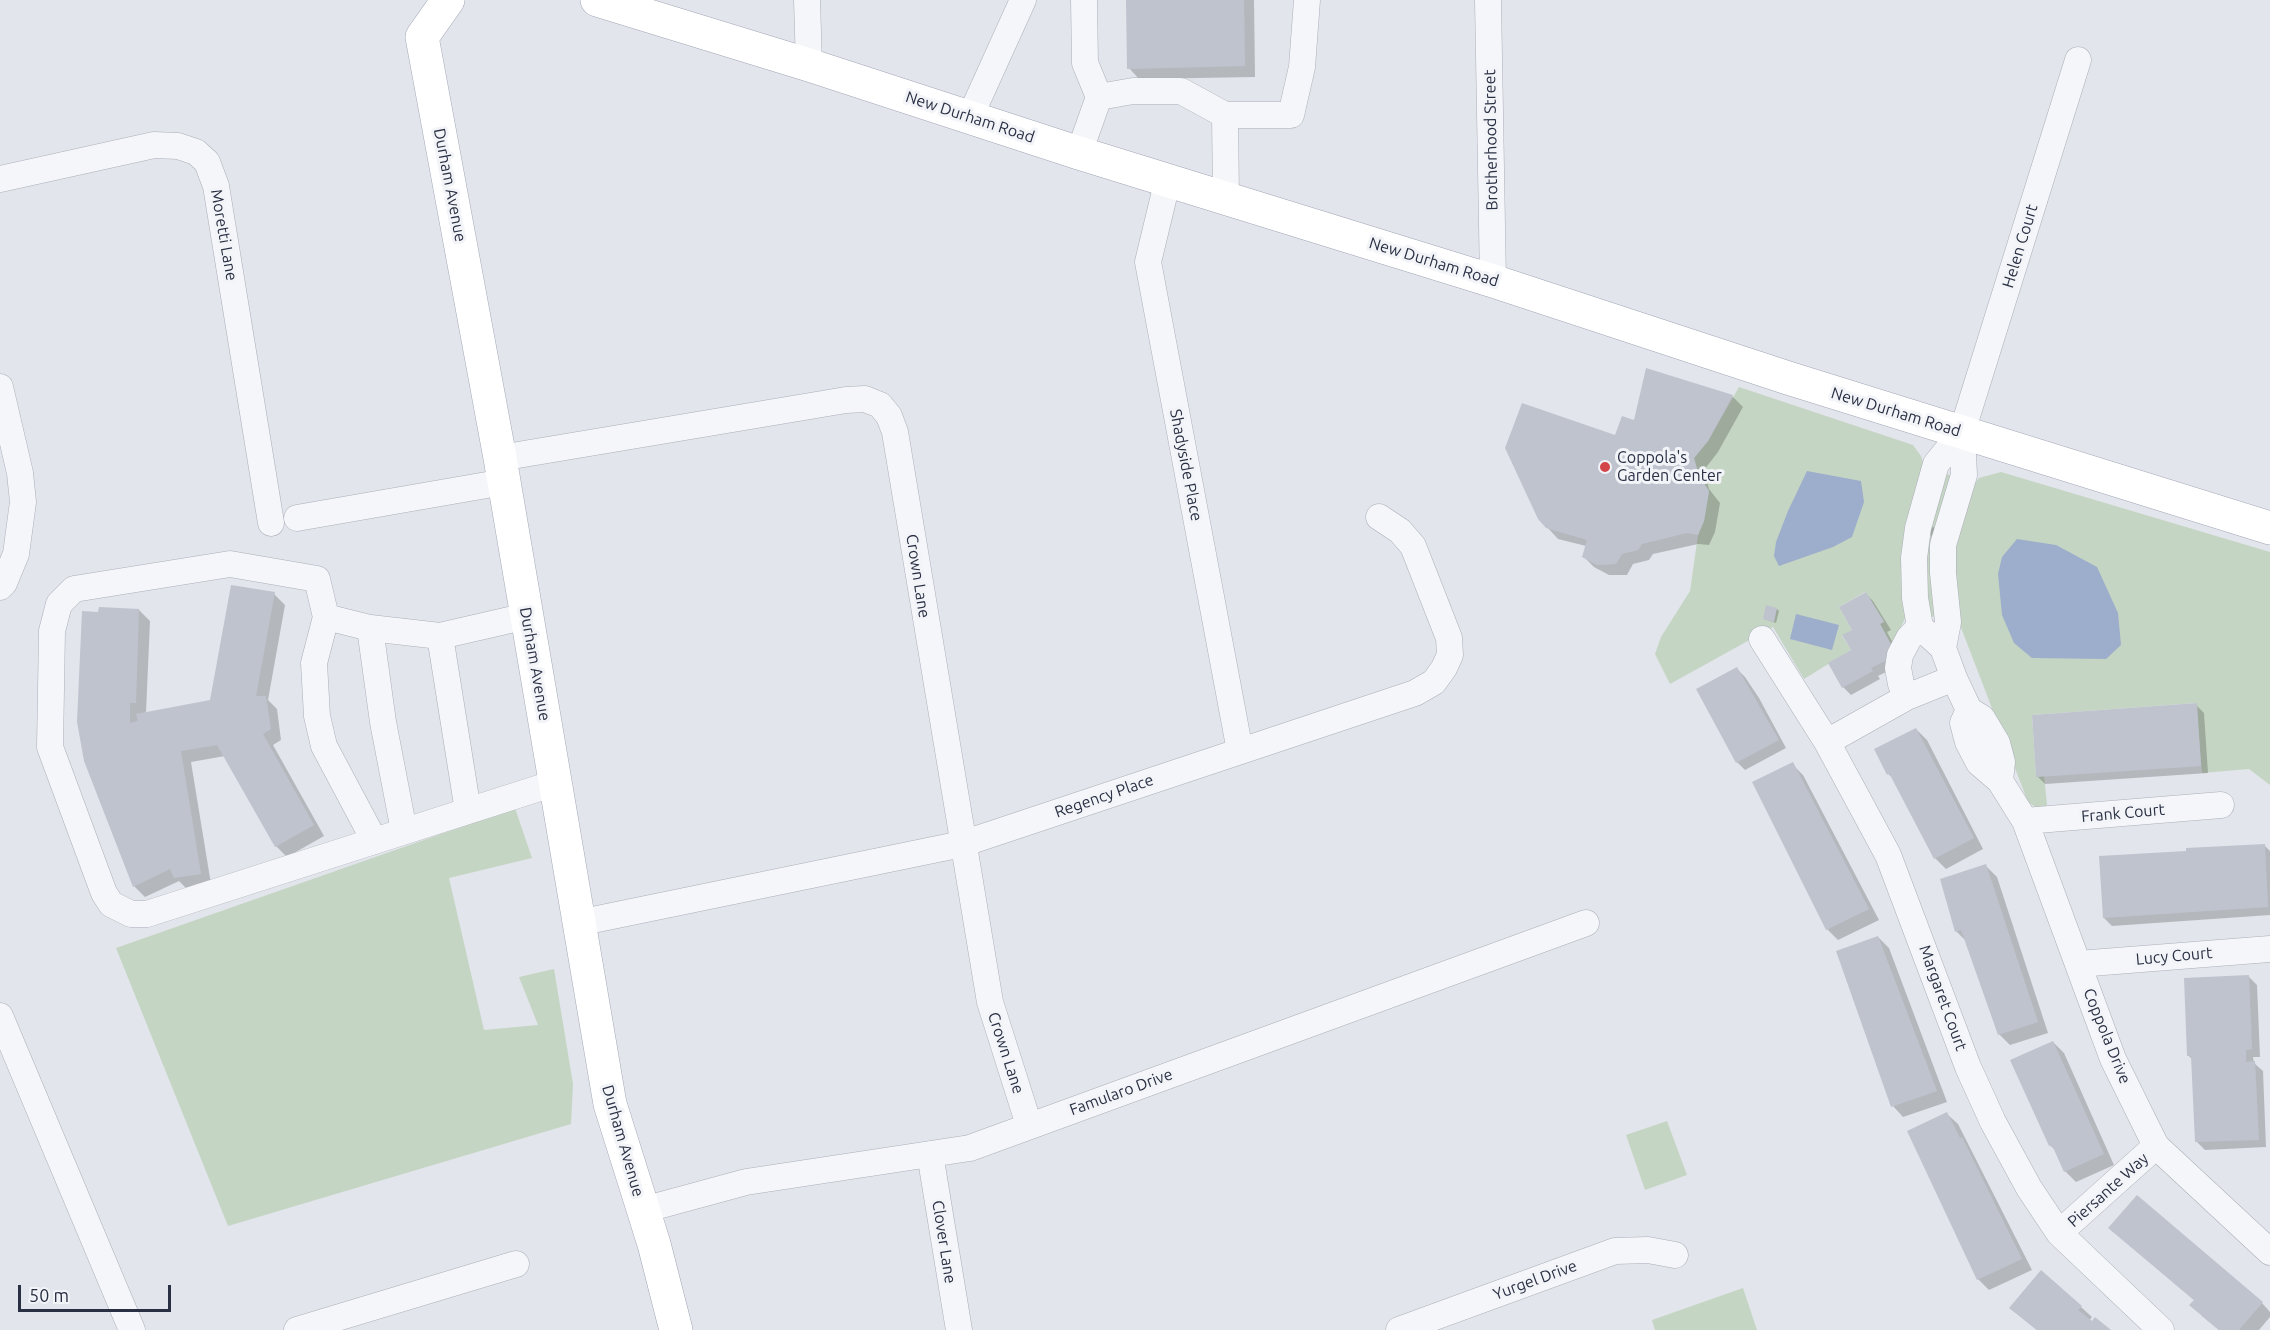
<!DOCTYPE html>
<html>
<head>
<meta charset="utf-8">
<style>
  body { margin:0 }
  #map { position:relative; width:2270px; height:1330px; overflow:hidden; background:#e2e5eb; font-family:Ubuntu,sans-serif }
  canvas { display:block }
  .scale { position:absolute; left:18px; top:1285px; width:153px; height:27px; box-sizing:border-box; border:3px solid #2a3044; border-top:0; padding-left:8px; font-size:18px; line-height:21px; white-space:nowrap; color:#2a3044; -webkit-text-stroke:4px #f2f4f8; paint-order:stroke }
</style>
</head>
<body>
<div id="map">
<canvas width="2270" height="1330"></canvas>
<div class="scale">50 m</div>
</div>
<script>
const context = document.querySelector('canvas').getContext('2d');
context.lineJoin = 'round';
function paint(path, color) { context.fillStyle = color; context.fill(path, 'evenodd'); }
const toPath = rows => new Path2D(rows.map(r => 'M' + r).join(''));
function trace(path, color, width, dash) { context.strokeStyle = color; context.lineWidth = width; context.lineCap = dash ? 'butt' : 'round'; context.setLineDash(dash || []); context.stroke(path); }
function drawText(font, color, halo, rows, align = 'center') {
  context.font = font + ' Ubuntu,sans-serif'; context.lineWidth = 6; context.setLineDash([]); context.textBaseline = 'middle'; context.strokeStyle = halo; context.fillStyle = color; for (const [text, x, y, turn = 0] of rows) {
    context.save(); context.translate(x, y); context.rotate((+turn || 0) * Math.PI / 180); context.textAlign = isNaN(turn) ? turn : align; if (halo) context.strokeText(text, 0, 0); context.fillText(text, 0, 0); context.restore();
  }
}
const green = toPath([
  [1739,387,1913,445,1921,456,1924,466,1910,608,1892,646,1880,624,1884,621,1865,592,1839,607,1852,630,1842,636,1851,650,1804,679,1773,627,1670,684,1655,654,1661,637,1690,591,1698,535,1704,521,1709,491,1699,476,1694,458,1708,441],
  [2001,472,2270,552,2270,785,2249,769,2202,773,2196,703,2032,715,2036,776,2044,776,2047,804,2045,808,2040,810,2028,802,1960,625,1955,602,1955,534,1974,485,1979,478],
  [1948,474,1951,477,1936,612,1934,617,1928,616,1922,558,1943,476],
  [515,808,532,858,449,878,484,1030,538,1025,519,977,554,969,573,1084,571,1124,228,1226,116,948],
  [1667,1121,1687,1175,1645,1190,1626,1135],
  [1743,1288,1757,1330,1655,1330,1652,1320]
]);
const water = toPath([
  [1807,471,1861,481,1864,502,1852,537,1833,547,1779,566,1774,556,1776,542,1788,511],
  [2017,539,2056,545,2097,567,2118,613,2121,645,2106,659,2032,658,2014,643,2002,615,1998,574,2002,557],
  [1796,614,1839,625,1832,650,1790,639]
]);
const shadow = toPath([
  [1127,0,1254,0,1255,77,1139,79,1129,68],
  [1732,396,1743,407,1718,452,1704,470,1709,489,1720,503,1715,532,1709,545,1698,544,1653,554,1649,560,1633,564,1627,575,1609,575,1594,567,1583,556,1586,546,1558,539,1547,527,1616,437,1635,421],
  [1928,526,1936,528,1936,537,1929,535],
  [1865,593,1873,601,1891,630,1887,632,1899,655,1896,667,1878,676,1880,679,1851,695,1843,687,1853,651,1854,631],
  [274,594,285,605,268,700,277,709,281,740,273,745,324,836,287,857,276,846,225,756,191,762,211,884,186,888,179,881,145,897,134,886,100,614,139,610,150,621,146,713,211,701],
  [1777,609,1779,611,1776,623,1764,619],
  [1737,669,1745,677,1759,698,1786,748,1745,770,1737,762],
  [2196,705,2204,713,2208,773,2045,784,2037,776],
  [1916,729,1927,740,1983,849,1946,869,1935,858,1894,779,1888,774],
  [1792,764,1803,775,1879,920,1838,940,1827,929],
  [2264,845,2270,851,2270,915,2112,926,2104,918,2188,853],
  [1986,866,1997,877,2048,1033,2010,1045,1999,1034,1966,941,1956,931],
  [1878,937,1889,948,1947,1102,1903,1117,1893,1106],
  [2249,977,2257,985,2260,1057,2253,1057,2254,1063,2263,1071,2266,1147,2205,1150,2197,1142,2193,1060,2188,1055],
  [2053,1042,2064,1053,2114,1165,2076,1182,2065,1171,2056,1151,2050,1145],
  [1947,1114,1958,1124,2032,1270,1989,1290,1978,1279],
  [2121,1238,2262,1303,2270,1312,2270,1317,2259,1330,2219,1330,2202,1316,2195,1301],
  [2081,1307,2092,1317,2089,1321,2109,1330,2037,1330,2022,1318]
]);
const building = toPath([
  [1126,0,1244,0,1245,66,1127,69],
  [1646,368,1733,395,1708,441,1694,458,1699,476,1709,491,1704,521,1698,535,1687,533,1642,544,1638,550,1622,554,1616,564,1597,565,1582,557,1587,540,1546,528,1538,519,1505,448,1522,403,1615,435,1622,416,1634,420],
  [231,585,275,592,256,696,266,696,271,729,263,734,314,825,275,847,217,745,181,751,201,874,174,878,170,869,133,887,84,761,77,722,82,611,98,612,99,607,139,609,136,703,130,703,130,723,138,721,136,714,210,700],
  [1866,592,1884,622,1880,624,1892,646,1889,659,1871,668,1873,671,1842,688,1828,663,1851,650,1842,635,1852,630,1839,607],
  [1766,605,1777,608,1774,622,1763,619],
  [1737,667,1779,740,1736,763,1696,689],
  [2197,703,2201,766,2036,777,2032,715],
  [1916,728,1974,838,1934,859,1889,773,1887,775,1874,749],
  [1793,762,1869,909,1826,930,1752,782],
  [2265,844,2268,907,2103,918,2099,856,2186,851,2186,848],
  [1986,864,2038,1022,1998,1035,1961,930,1955,932,1940,879],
  [1878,936,1937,1091,1891,1107,1836,951],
  [2249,975,2252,1049,2246,1050,2246,1062,2255,1061,2259,1140,2195,1142,2191,1056,2187,1056,2184,978],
  [2053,1041,2104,1154,2064,1172,2052,1145,2049,1146,2010,1060],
  [1947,1112,1960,1138,1962,1137,2022,1259,1977,1280,1907,1131],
  [2137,1195,2263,1302,2239,1330,2219,1330,2189,1305,2194,1300,2108,1228],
  [2041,1270,2082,1306,2078,1310,2092,1321,2095,1317,2111,1330,2037,1330,2009,1308]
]);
const minor = toPath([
  [807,0,809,65],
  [1488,0,1493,281],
  [1099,97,1133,91,1181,91,1225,115,1291,115,1302,67,1307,0],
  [1225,115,1226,198],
  [970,117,1023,0],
  [1079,153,1099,97,1085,63,1084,0],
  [0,179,154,145,178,146,196,152,207,162,216,186,271,523],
  [1168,179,1148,262,1240,751],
  [0,387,20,473,23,502,16,554,4,583,0,587],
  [1962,432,1936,464,1918,528,1914,558,1915,598,1920,627,1943,648,1954,678,1969,710,1982,718,1997,743,2002,762,2000,781],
  [500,458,846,400,865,399,880,405,889,416,895,432,990,1002,1029,1125],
  [297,518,504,482],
  [527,616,440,636,370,628,326,617,317,579,230,564,74,589,59,604,52,631,50,747,104,893,111,904,131,914,147,914,555,783],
  [326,617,314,663,317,716,324,746,374,840],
  [370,628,383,722,404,831],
  [440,636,468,811],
  [1762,639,1827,742,1888,855,1968,1067,1993,1122,2029,1188,2059,1233,2161,1330],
  [1943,648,1948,622,1943,573,1943,545,1964,475,1962,432,2078,60],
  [1907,697,1901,684,1898,668,1900,655,1909,638,1920,627],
  [1969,710,1963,723,1968,742,1979,763,2000,781,2025,821,2113,1059,2156,1146,2270,1252],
  [1827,742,1907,697,1954,678],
  [2025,821,2221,805],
  [578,923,962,844,1415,693,1434,682,1444,668,1450,655,1449,638,1413,546,1400,531,1379,517],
  [2078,964,2270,949],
  [0,1016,132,1330],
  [930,1154,959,1330],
  [643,1210,746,1182,970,1148,1586,923],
  [2059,1233,2156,1146],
  [297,1330,516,1264],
  [1399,1330,1615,1251,1648,1250,1675,1255]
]);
const major = toPath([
  [448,0,422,37,500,458,610,1104,654,1244,676,1330],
  [597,0,809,65,1079,153,1493,281,1788,378,2270,528]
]);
const markers = [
  [1605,467,6,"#d24548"]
];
const streetNames = [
  ["New Durham Road",970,117,18],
  ["Brotherhood Street",1491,140,-91],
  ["Durham Avenue",450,185,79],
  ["Moretti Lane",224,235,80],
  ["Helen Court",2020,246,-73],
  ["New Durham Road",1434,262,17],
  ["New Durham Road",1896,412,17],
  ["Shadyside Place",1186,465,79],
  ["Crown Lane",918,576,81],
  ["Durham Avenue",535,664,80],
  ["Regency Place",1104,796,-19],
  ["Frank Court",2123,813,-5],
  ["Lucy Court",2174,956,-5],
  ["Margaret Court",1943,998,70],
  ["Coppola Drive",2107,1036,68],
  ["Crown Lane",1006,1053,72],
  ["Famularo Drive",1121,1092,-20],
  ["Durham Avenue",623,1141,74],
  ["Piersante Way",2108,1190,-42],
  ["Clover Lane",944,1242,81],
  ["Yurgel Drive",1535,1280,-20]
];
const poiNames = [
  ["Coppola's",1617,458],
  ["Garden Center",1617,476]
];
paint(green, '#c5d5c3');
paint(water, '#9dadcc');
paint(shadow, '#0003');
paint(building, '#bfc3ce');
trace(minor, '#abafb9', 27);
trace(major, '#a1a7b7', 34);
trace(minor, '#f5f6f9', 26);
trace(major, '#fff', 33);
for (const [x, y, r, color] of markers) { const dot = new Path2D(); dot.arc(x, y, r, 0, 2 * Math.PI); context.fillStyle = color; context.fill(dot); trace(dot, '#f2f4f8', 2); }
drawText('16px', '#2a3044', '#f2f4f8', streetNames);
drawText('16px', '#2a3044', '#f2f4f8', poiNames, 'left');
</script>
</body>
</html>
